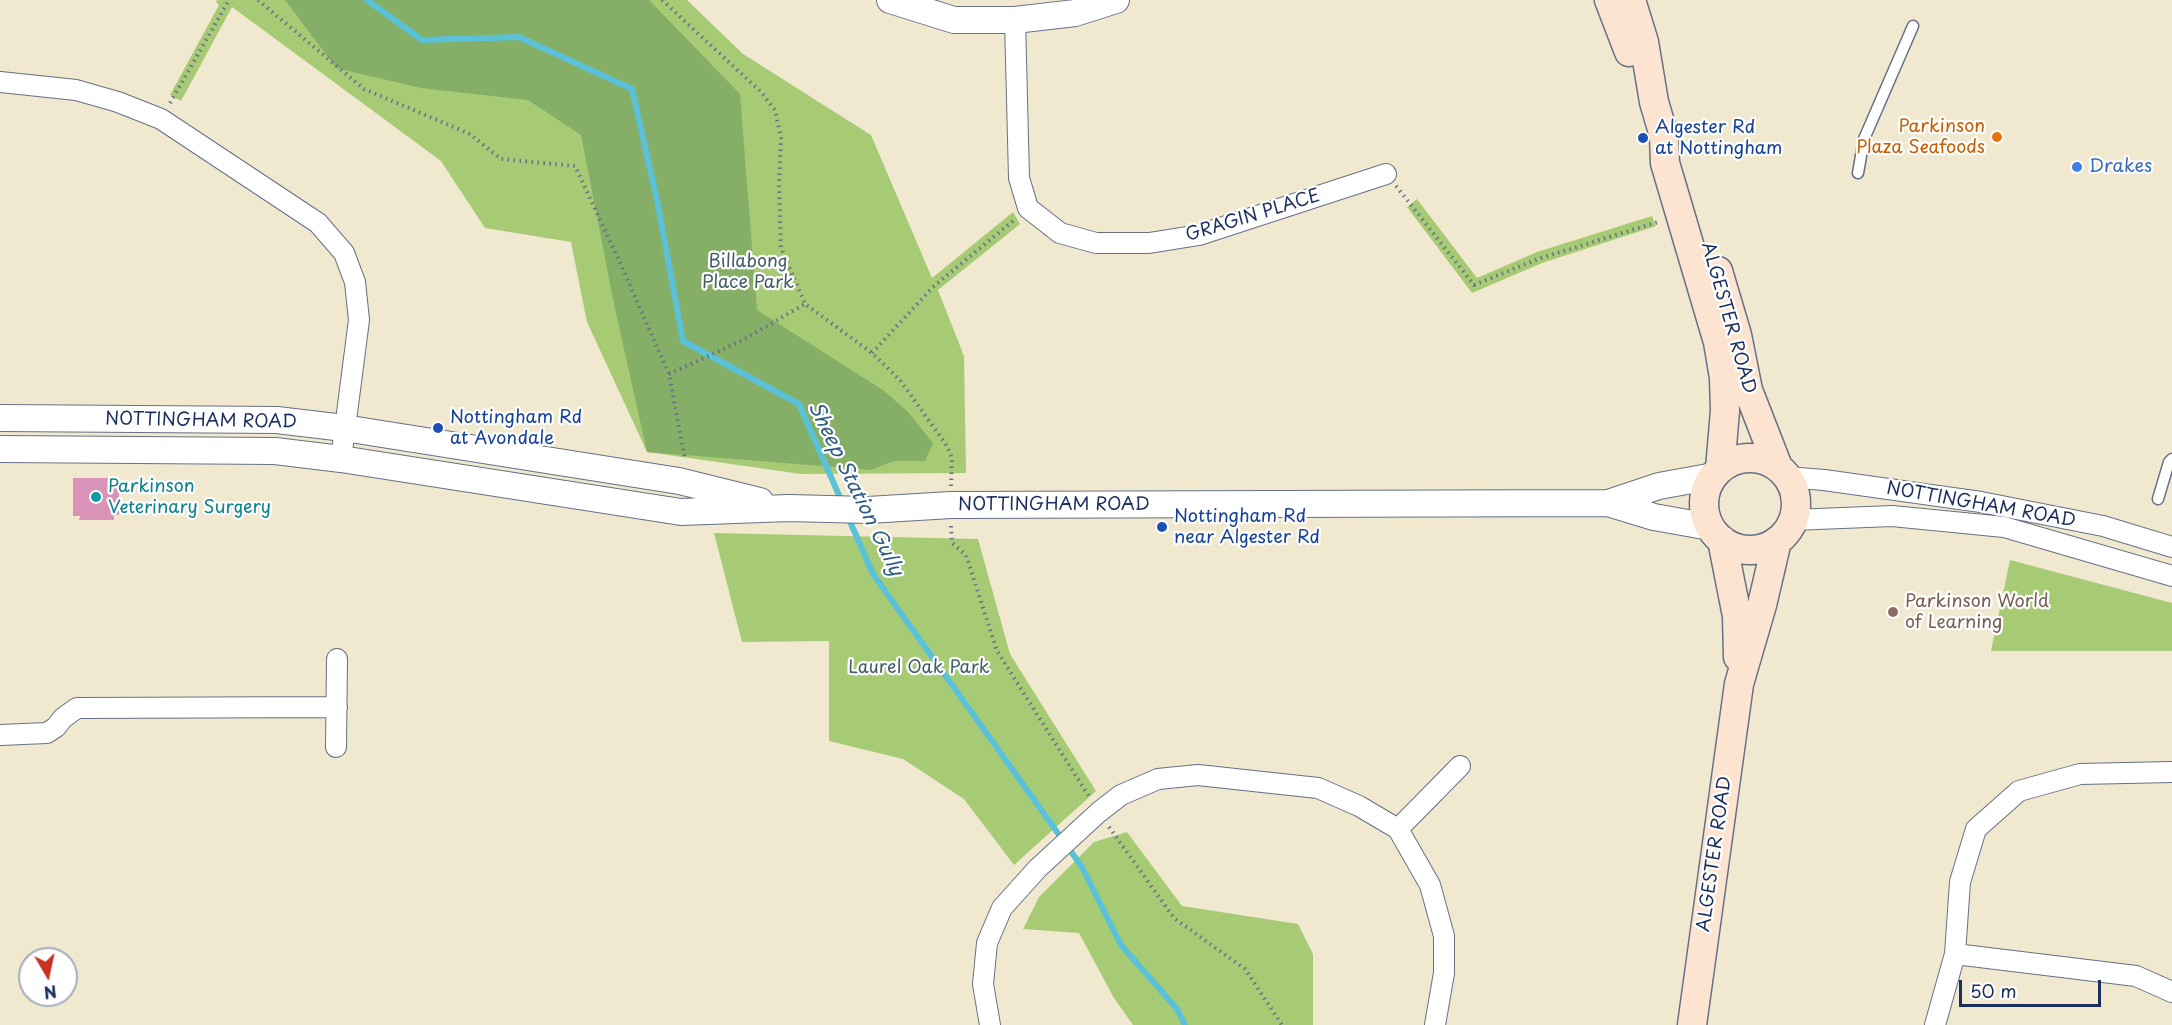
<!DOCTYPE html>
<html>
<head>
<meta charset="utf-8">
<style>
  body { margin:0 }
  #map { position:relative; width:2172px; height:1025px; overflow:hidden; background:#f0e9d0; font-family:"Playpen Sans",sans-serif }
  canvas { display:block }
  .north { position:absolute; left:18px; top:947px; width:60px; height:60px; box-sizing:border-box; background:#fff; border:2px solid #a4acbf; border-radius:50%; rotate:171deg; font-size:16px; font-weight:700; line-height:24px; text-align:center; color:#1b2f5e }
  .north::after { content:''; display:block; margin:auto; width:21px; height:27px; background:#c8321e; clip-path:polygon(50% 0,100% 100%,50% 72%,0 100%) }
  .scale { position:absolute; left:1959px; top:980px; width:142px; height:27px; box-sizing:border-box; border:3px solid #1b2f5e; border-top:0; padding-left:8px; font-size:18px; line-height:21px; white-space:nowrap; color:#1b2f5e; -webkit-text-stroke:4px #fff; paint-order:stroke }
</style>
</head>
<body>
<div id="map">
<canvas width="2172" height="1025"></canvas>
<div class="north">N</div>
<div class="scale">50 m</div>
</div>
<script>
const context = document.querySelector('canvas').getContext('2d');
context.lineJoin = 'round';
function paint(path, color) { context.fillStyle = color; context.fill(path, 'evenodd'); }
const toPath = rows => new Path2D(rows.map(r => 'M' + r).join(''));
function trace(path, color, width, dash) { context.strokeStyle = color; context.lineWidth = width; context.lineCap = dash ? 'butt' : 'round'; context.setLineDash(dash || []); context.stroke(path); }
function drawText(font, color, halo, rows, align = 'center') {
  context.font = font + ' "Playpen Sans",sans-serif'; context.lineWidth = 4.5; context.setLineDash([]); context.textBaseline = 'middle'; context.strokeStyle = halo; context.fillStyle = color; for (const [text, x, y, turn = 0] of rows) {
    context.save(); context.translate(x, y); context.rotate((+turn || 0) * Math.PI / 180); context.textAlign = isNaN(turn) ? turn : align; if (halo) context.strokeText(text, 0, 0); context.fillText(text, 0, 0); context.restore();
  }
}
const green = toPath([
  [217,0,687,0,743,54,871,135,932,278,1013,212,1020,224,938,290,964,356,966,473,801,474,647,452,587,322,571,242,485,228,441,161,232,7,181,101,170,95,219,5,216,2],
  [1417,199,1477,278,1537,252,1652,216,1656,226,1542,263,1472,293,1407,207],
  [714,533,978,539,1010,654,1096,791,1014,865,964,799,903,759,829,741,829,641,742,642],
  [2010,560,2172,603,2172,651,1991,651],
  [1127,832,1182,906,1298,924,1313,954,1313,1025,1133,1025,1114,998,1079,933,1023,929,1039,897,1094,842]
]);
const forest = toPath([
  [285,0,649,0,740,94,757,310,883,390,908,412,933,443,925,461,894,461,870,470,647,452,614,304,581,135,528,100,421,88,336,68]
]);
const stream = toPath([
  [367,0,422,40,519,37,632,89,657,200,683,341,799,404,842,502],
  [848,517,873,574,1082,867,1121,945,1177,1009,1185,1025]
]);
const building = toPath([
  [73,478,119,478,119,515,114,515,114,520,79,520,80,516,73,516]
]);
const path = toPath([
  [258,0,364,89,470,134,501,159,575,166,617,256,669,374,685,460],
  [662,0,761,92,775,110,781,138,779,185,781,248,805,304,872,353,900,380,947,446,952,458,951,486],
  [170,103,229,0],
  [1396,186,1474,285,1538,259,1658,222,1659,224],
  [872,353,933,287,1014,220],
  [669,374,743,340,805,304],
  [951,526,952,543,966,555,997,651,1090,798],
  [1109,827,1174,918,1245,969,1282,1025]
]);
const service = toPath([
  [1858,173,1864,139,1913,26],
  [2158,499,2169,462,2172,459]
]);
const minor = toPath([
  [1015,20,1019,178,1028,208,1060,233,1096,243,1149,243,1199,235,1386,174],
  [0,82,76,90,118,102,161,119,318,223,344,253,355,282,359,320,341,459],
  [1787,477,1824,480,1981,502,2103,526,2172,547],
  [1793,520,1892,516,2004,527,2172,576],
  [0,735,47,733,56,727,63,718,77,708,337,707],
  [336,747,337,659],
  [1398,829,1460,766],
  [1955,954,2136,976,2172,992],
  [990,1025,983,984,987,943,1002,908,1038,868,1099,812,1121,795,1158,779,1198,775,1318,788,1359,806,1398,829,1430,885,1444,936,1444,973,1435,1025],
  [1935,1025,1955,954,1960,882,1976,829,2019,791,2080,774,2172,772]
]);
const tertiary = toPath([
  [890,0,954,20,1015,20,1075,13,1116,0],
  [0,418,277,420,344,428,679,481,760,501],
  [0,449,275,451,341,459,681,512,789,508,868,510,951,505,1608,503,1654,517,1710,527],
  [1608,503,1659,486,1714,476]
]);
const secondary = toPath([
  [1609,0,1629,52],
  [1631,0,1644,42,1654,102,1664,136,1665,163,1718,342,1724,378,1725,411,1720,469],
  [1718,271,1737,335,1748,390,1778,467],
  '1704 504a46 46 0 1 1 92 0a46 46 0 1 1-92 0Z',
  [1722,540,1737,616,1738,657],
  [1692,1025,1739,684,1762,605,1777,541]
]);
const markers = [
  [1997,137,6,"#e8710a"],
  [1643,138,6,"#1a4fb4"],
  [2077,167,6,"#3f7fe0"],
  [438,428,6,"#1a4fb4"],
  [96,497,6,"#0f9aa8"],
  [1162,527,6,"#1a4fb4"],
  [1893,612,6,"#8d6e63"]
];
const foodNames = [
  ["Parkinson",1985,127],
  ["Plaza Seafoods",1985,148]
];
const transitNames = [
  ["Algester Rd",1655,128],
  ["at Nottingham",1655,149],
  ["Nottingham Rd",450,418],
  ["at Avondale",450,439],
  ["Nottingham Rd",1174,517],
  ["near Algester Rd",1174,538]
];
const shopNames = [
  ["Drakes",2089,167]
];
const streetNames = [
  ["GRAGIN PLACE",1253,216,-17],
  ["ALGESTER ROAD",1728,318,74],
  ["NOTTINGHAM ROAD",201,421,1],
  ["NOTTINGHAM ROAD",1054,505],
  ["NOTTINGHAM ROAD",1981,505,10],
  ["ALGESTER ROAD",1715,854,-82]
];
const parkNames = [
  ["Billabong",748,262],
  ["Place Park",748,283],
  ["Laurel Oak Park",919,668]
];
const cultureNames = [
  ["Parkinson",108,487],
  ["Veterinary Surgery",108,508]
];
const educationNames = [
  ["Parkinson World",1905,602],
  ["of Learning",1905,623]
];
const waterNames = [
  ["Sheep Station Gully",855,489,64]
];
paint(green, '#a7cb75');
paint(forest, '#85af66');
trace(stream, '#5bc1d9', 6);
paint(building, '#d993b8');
trace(service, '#667086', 13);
trace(minor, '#667086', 22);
trace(tertiary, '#667086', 28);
trace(secondary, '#667086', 31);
trace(path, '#667086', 4, [1.5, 4.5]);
trace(service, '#fff', 10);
trace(minor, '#fff', 20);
trace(tertiary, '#fff', 26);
trace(secondary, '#fde4d1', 28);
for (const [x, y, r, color] of markers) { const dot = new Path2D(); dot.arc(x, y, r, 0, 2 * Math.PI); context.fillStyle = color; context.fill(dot); trace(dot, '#fff', 2); }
drawText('18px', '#c56008', '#fff', foodNames, 'right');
drawText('18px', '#164399', '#fff', transitNames, 'left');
drawText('18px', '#366cbe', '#fff', shopNames, 'left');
drawText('18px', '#1b2f5e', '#fff', streetNames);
drawText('18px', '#455e65', '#fff', parkNames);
drawText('18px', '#0d838f', '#fff', cultureNames, 'left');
drawText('18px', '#785e54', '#fff', educationNames, 'left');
drawText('italic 20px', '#2e5b83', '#fff', waterNames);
</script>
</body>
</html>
